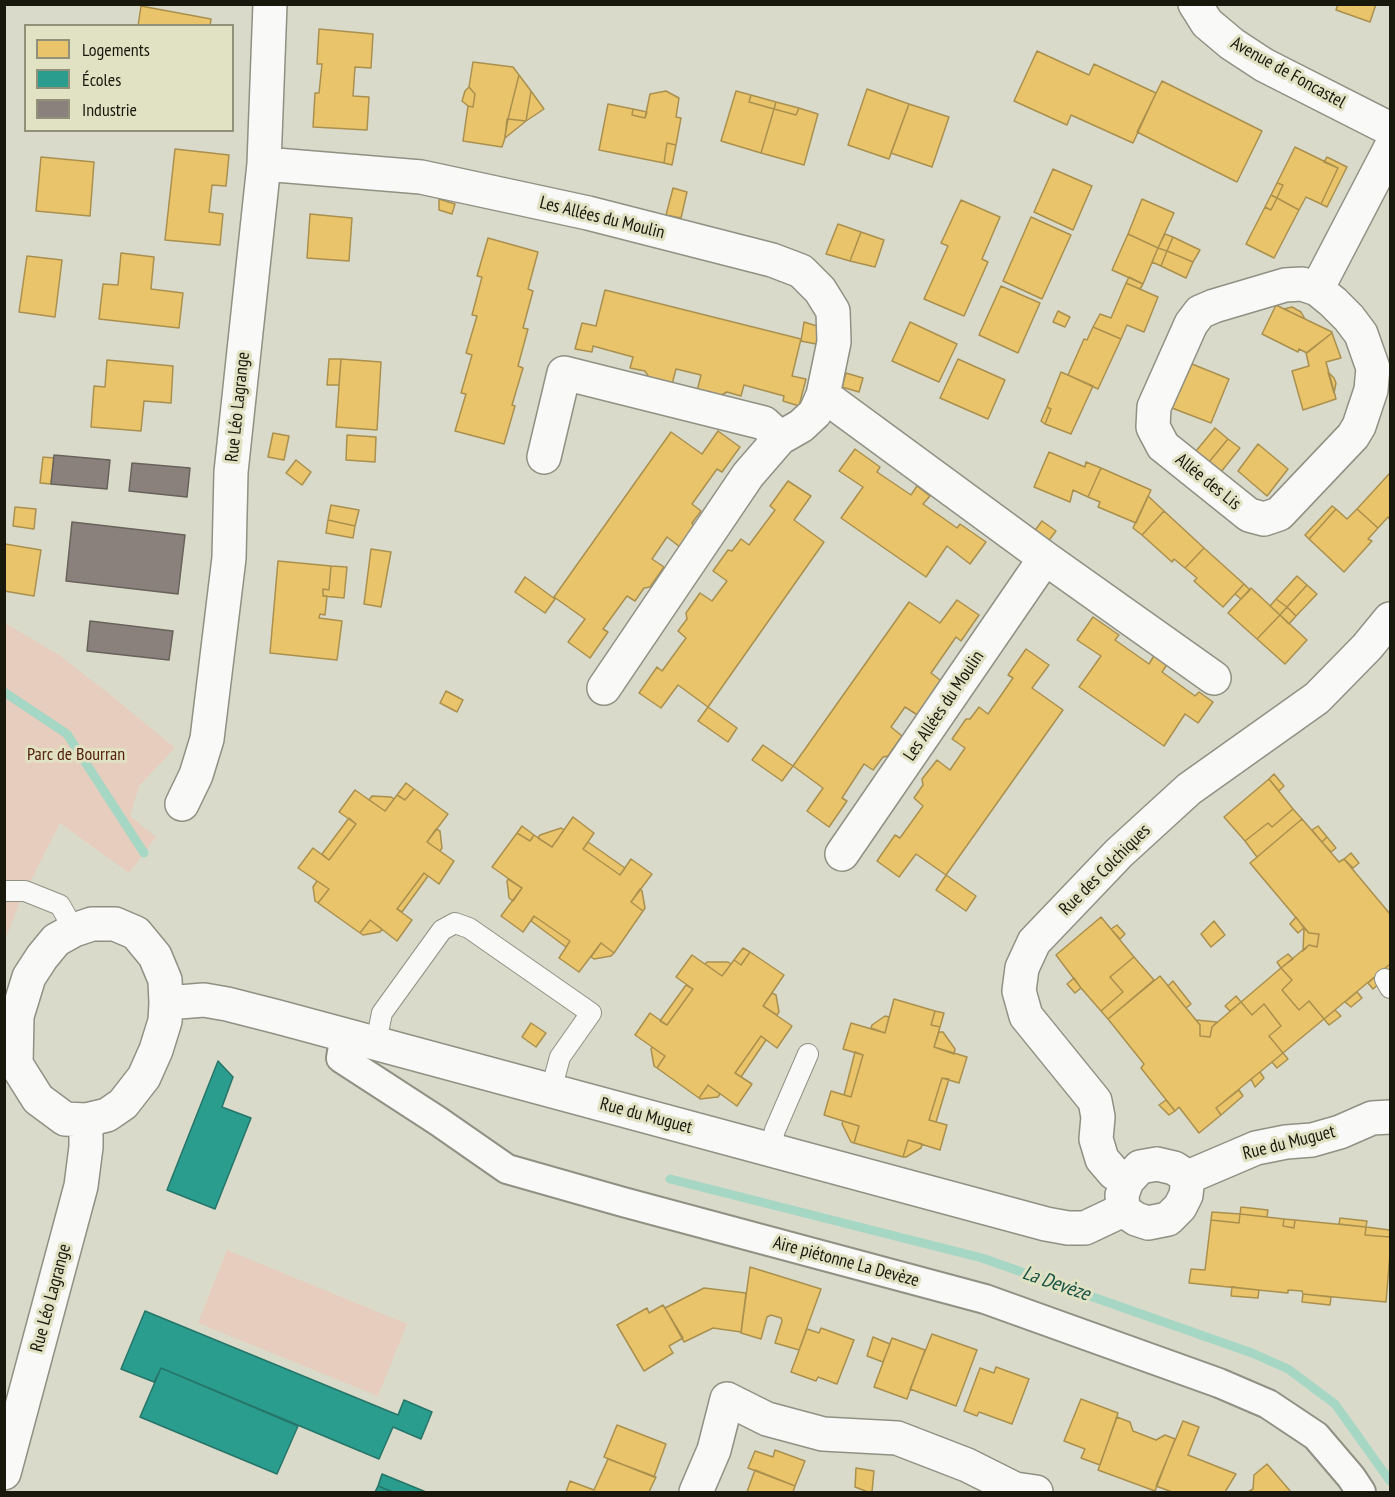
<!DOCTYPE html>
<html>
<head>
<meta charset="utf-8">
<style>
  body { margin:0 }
  #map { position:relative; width:1395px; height:1497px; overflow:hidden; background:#dadaca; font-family:"PT Sans Narrow",sans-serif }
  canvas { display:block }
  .frame { position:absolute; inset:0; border:6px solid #18180d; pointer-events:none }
  .legend { position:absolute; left:24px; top:24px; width:210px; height:108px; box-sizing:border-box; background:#e1e1c3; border:2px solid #91917a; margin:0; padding:8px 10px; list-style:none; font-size:18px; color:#18180d }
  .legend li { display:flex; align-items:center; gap:12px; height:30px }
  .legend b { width:30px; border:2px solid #91917a }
</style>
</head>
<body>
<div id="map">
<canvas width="1395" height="1497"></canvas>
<div class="frame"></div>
<ul class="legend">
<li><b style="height:16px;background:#e9c46a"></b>Logements</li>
<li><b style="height:16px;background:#2a9d8f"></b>Écoles</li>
<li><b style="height:16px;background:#8a817c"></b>Industrie</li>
</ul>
</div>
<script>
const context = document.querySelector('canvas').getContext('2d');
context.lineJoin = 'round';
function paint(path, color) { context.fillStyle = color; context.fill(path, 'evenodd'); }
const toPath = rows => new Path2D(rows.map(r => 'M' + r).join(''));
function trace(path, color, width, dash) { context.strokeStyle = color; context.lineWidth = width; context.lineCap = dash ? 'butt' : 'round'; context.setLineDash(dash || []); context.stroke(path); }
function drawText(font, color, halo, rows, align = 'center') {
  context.font = font + ' "PT Sans Narrow",sans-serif'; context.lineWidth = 6; context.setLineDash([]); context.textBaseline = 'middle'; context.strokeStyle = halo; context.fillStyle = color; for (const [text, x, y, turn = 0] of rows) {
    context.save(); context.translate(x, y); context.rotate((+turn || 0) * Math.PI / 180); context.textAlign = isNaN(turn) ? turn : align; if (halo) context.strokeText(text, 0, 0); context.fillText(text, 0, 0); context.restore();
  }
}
const green = toPath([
  [5,623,59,655,113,697,175,748,139,786,130,816,156,837,129,873,60,823,19,904,5,940],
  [227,1250,407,1324,378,1396,198,1323]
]);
const homes = toPath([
  [1338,4,1376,4,1370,22,1336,10,1338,4],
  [141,6,211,19,210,26,138,26,141,6],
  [319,29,373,34,371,68,355,67,353,96,369,97,367,130,313,127,315,93,319,93,322,64,317,64,319,29],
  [1037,51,1089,75,1094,64,1156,93,1133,143,1071,115,1067,125,1014,101,1037,51],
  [473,62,513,67,519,75,508,119,507,119,505,138,502,147,463,141,468,106,473,107,475,94,469,87,473,62],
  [519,75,531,91,526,121,508,119,519,75],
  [1162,81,1262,131,1237,182,1137,132,1162,81],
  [469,87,475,94,473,107,468,106,462,101,465,91,469,87],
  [867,89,909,104,889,159,848,145,867,89],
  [531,91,544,109,526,121,531,91],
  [666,91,679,98,676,117,681,118,676,145,667,143,664,163,599,150,608,104,633,109,632,115,645,118,650,94,666,91],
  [736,91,751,95,749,102,774,109,761,153,721,141,736,91],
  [751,95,776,102,774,109,749,102,751,95],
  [776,102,799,108,796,115,774,109,776,102],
  [909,104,949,117,932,167,891,153,909,104],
  [799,108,818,114,804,165,761,153,774,109,796,115,799,108],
  [633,109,647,112,645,118,632,115,633,109],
  [508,119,526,121,505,138,505,136,508,119],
  [667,143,676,145,672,165,664,163,667,143],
  [1295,147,1338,168,1321,204,1306,197,1299,210,1277,198,1283,185,1277,183,1295,147],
  [175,149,229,155,226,186,212,185,209,212,223,214,220,245,165,240,175,149],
  [41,157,94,162,90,216,36,211,41,157],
  [1327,157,1347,167,1327,207,1321,204,1338,168,1324,162,1327,157],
  [1053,169,1092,186,1073,230,1034,212,1053,169],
  [1277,183,1283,185,1277,198,1271,195,1277,183],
  [673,188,687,192,681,218,666,215,673,188],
  [1271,195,1277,198,1271,210,1265,207,1271,195],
  [1277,198,1299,210,1274,258,1246,244,1265,207,1271,210,1277,198],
  [439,199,455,204,452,214,439,210,439,199],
  [1142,199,1174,213,1158,248,1128,234,1142,199],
  [961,200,1000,217,982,259,988,262,964,316,924,299,948,246,941,243,961,200],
  [310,214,352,218,349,261,307,258,310,214],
  [1031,217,1071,235,1042,299,1003,281,1031,217],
  [838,224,861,232,850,261,826,254,838,224],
  [861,232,884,240,875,267,850,261,861,232],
  [1128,234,1158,248,1143,284,1112,270,1128,234],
  [1165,234,1173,237,1167,251,1158,248,1165,234],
  [1173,237,1200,250,1193,262,1167,251,1173,237],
  [488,238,538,252,528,289,533,291,523,328,528,329,518,366,523,368,512,405,515,406,504,444,455,431,466,394,461,393,472,355,466,353,477,316,472,315,482,277,477,276,488,238],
  [1158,248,1167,251,1161,266,1152,262,1158,248],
  [1167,251,1193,262,1186,278,1161,266,1167,251],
  [121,253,154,257,151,289,183,293,179,328,99,319,103,284,118,285,121,253],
  [27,256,62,260,55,317,19,312,27,256],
  [1129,277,1143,284,1140,289,1126,283,1129,277],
  [1126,283,1158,297,1144,332,1127,325,1121,339,1093,327,1100,314,1111,318,1126,283],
  [1001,286,1040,303,1018,353,979,335,1001,286],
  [605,290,801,339,792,376,806,379,799,406,783,401,784,396,744,385,741,396,727,392,720,396,697,391,701,375,676,369,672,384,650,379,645,371,630,368,633,357,593,346,592,352,575,349,582,323,596,326,605,290],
  [1276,305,1332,332,1332,333,1307,353,1299,349,1298,352,1262,334,1276,305],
  [1292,307,1301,312,1305,319,1284,309,1292,307],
  [1058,311,1070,317,1065,327,1053,322,1058,311],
  [804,322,820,327,816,344,801,341,804,322],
  [910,322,957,344,939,382,892,361,910,322],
  [1093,327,1121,339,1098,389,1068,375,1084,339,1087,340,1093,327],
  [1332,333,1341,358,1326,362,1336,399,1303,410,1292,371,1309,366,1306,353,1332,333],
  [329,359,341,359,339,385,327,385,329,359],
  [341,359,381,362,377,430,336,427,341,359],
  [958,359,1005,380,988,419,940,398,958,359],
  [107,360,173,366,171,403,144,401,141,431,91,427,94,386,105,387,107,360],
  [1192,364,1229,379,1211,423,1172,408,1192,364],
  [1061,372,1093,386,1071,434,1045,424,1051,409,1047,407,1061,372],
  [1328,372,1334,378,1336,383,1334,393,1328,372],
  [846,373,863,378,859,392,842,387,846,373],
  [1047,407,1051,409,1045,424,1041,421,1047,407],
  [1215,428,1228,439,1209,462,1196,451,1215,428],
  [718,431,740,447,722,472,717,469,692,504,701,511,692,523,695,527,680,547,667,537,652,559,664,567,650,587,644,588,635,601,627,596,603,629,608,632,590,658,568,642,585,619,554,597,671,432,702,454,718,431],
  [273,433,289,436,284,460,268,457,273,433],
  [347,435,376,437,375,462,346,460,347,435],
  [1228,439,1240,448,1221,472,1209,462,1228,439],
  [1258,444,1288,469,1267,496,1238,471,1258,444],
  [855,449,880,467,877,472,911,495,917,486,930,496,923,504,957,528,960,524,986,542,970,564,947,546,926,577,841,518,863,487,839,471,855,449],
  [1049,452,1085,467,1086,462,1101,468,1088,497,1073,490,1070,502,1034,487,1049,452],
  [43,457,54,458,51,484,40,483,43,457],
  [296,460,311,472,302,485,286,473,296,460],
  [1101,468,1151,490,1136,523,1098,507,1100,502,1088,497,1101,468],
  [1390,473,1390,520,1388,517,1378,528,1357,509,1390,473],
  [788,481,811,496,794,520,824,542,708,707,678,685,661,708,639,693,657,667,662,671,686,638,678,631,687,619,686,613,700,593,712,601,727,581,713,571,728,550,732,551,741,539,749,545,775,510,770,506,788,481],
  [1148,496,1164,511,1142,535,1133,528,1148,496],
  [331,505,359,510,355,526,328,520,331,505],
  [1332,506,1336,509,1309,539,1305,535,1332,506],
  [15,507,36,509,34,529,13,526,15,507],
  [1336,509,1347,519,1357,509,1378,528,1368,539,1372,541,1344,572,1309,539,1336,509],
  [1164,511,1204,548,1185,568,1174,559,1172,562,1142,535,1164,511],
  [328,520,355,526,353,538,326,533,328,520],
  [1042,521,1056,531,1047,543,1033,533,1042,521],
  [5,544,41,550,34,596,4,591,5,544],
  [1204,548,1244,584,1223,607,1194,581,1197,578,1185,568,1204,548],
  [371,549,391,552,381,607,364,604,371,549],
  [278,561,331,566,329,590,323,589,323,596,327,596,325,615,320,614,319,618,342,621,337,660,270,653,278,561],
  [331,566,347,567,344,598,323,596,323,589,329,590,331,566],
  [1297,576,1307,585,1287,607,1276,599,1297,576],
  [525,577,555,599,545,613,515,592,525,577],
  [1244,584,1250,590,1241,599,1235,594,1244,584],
  [1307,585,1317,594,1296,616,1287,607,1307,585],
  [1251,588,1280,615,1257,639,1228,613,1251,588],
  [1276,599,1287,607,1280,615,1270,606,1276,599],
  [957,600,979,615,961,641,956,637,931,673,940,680,934,696,919,716,905,707,891,727,902,736,888,756,883,757,873,770,864,764,842,798,847,801,829,827,807,811,823,788,793,766,909,602,940,623,957,600],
  [1287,607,1296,616,1289,624,1280,615,1287,607],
  [1280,615,1307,640,1285,664,1257,639,1280,615],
  [1093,617,1119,635,1115,640,1149,664,1155,654,1168,663,1162,672,1195,696,1199,692,1213,702,1198,723,1185,714,1164,746,1079,687,1101,656,1077,640,1093,617],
  [1026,649,1049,665,1032,688,1063,710,946,875,916,854,899,877,877,861,895,835,900,838,923,806,914,798,923,785,922,779,937,760,950,770,965,748,952,739,966,719,970,719,979,707,988,714,1013,678,1008,675,1026,649],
  [446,691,463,700,457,712,440,703,446,691],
  [708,707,737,728,728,742,698,721,708,707],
  [763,745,793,766,782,781,752,760,763,745],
  [1274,774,1284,786,1279,791,1269,779,1274,774],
  [1269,779,1293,809,1272,827,1268,823,1245,841,1224,817,1269,779],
  [406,783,414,789,405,800,397,795,406,783],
  [414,789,448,814,427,842,454,861,439,884,424,873,397,909,412,920,397,941,370,920,360,933,318,903,329,889,298,868,313,848,329,860,356,824,339,812,355,790,385,811,397,795,405,800,414,789],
  [372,796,391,797,394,799,385,811,369,800,372,796],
  [1293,809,1302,819,1257,857,1245,841,1268,823,1272,827,1293,809],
  [573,817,594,833,583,849,620,875,631,859,652,874,631,902,643,911,614,953,601,943,579,972,559,958,570,941,534,916,523,932,501,916,522,888,492,867,517,833,530,841,534,835,552,847,573,817],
  [349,818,356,824,329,860,322,854,349,818],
  [1302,819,1339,862,1344,859,1390,914,1390,964,1324,1019,1309,1001,1299,1010,1282,990,1292,980,1281,968,1309,945,1317,947,1319,934,1309,933,1250,863,1302,819],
  [522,826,534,835,530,841,517,833,522,826],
  [1318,826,1327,837,1322,842,1312,830,1318,826],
  [561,828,564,830,552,847,538,838,540,835,561,828],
  [436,829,440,831,442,848,440,851,427,842,436,829],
  [1327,837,1336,848,1331,852,1322,842,1327,837],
  [588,842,625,868,620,875,583,849,588,842],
  [1351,853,1359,863,1353,868,1344,859,1351,853],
  [424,873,428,876,402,912,397,909,424,873],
  [946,875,976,896,966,911,936,890,946,875],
  [508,879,522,888,513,901,509,898,507,881,508,879],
  [317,881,329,889,318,903,315,901,313,887,317,881],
  [640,889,642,891,645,908,643,911,631,902,640,889],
  [534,916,570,941,566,947,531,921,534,916],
  [1101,917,1134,957,1110,977,1123,992,1101,1011,1081,988,1056,955,1101,917],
  [1296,917,1304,928,1298,933,1290,924,1296,917],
  [370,920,382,929,380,932,363,935,360,933,370,920],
  [1214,921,1225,935,1211,947,1201,934,1214,921],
  [1117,925,1125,934,1120,939,1111,929,1117,925],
  [1304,928,1309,933,1319,934,1317,947,1309,945,1303,951,1304,928],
  [601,943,614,953,611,956,594,959,591,957,601,943],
  [743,948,750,952,741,965,734,960,743,948],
  [750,952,784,975,763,1006,792,1026,777,1048,761,1036,735,1073,752,1084,737,1106,708,1085,699,1098,657,1068,665,1056,635,1035,650,1013,667,1025,693,989,676,977,692,955,722,976,734,960,741,965,750,952],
  [1288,954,1293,959,1281,968,1277,962,1288,954],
  [1134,957,1154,980,1108,1019,1101,1011,1123,992,1110,977,1134,957],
  [707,962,728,962,731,964,722,976,705,964,707,962],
  [1390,964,1390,974,1373,989,1368,983,1390,964],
  [1281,968,1292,980,1282,990,1299,1010,1309,1001,1324,1019,1283,1053,1269,1036,1281,1026,1264,1004,1252,1015,1241,1002,1281,968],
  [1160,976,1200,1025,1200,1036,1210,1037,1212,1027,1241,1002,1252,1015,1264,1004,1281,1026,1269,1036,1283,1053,1216,1108,1221,1115,1199,1133,1179,1107,1175,1111,1141,1068,1144,1064,1108,1019,1160,976],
  [1074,978,1081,988,1075,993,1067,984,1074,978],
  [1173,981,1191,1004,1186,1008,1168,986,1173,981],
  [686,985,693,989,667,1025,660,1021,686,985],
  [1357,992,1362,998,1351,1007,1345,1002,1357,992],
  [772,993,776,995,779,1012,777,1015,763,1006,772,993],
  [1236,996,1241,1002,1230,1011,1225,1006,1236,996],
  [894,999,935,1011,931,1025,940,1027,934,1047,967,1057,959,1083,942,1078,929,1120,947,1125,940,1150,908,1140,903,1157,854,1143,859,1126,824,1115,831,1091,851,1097,863,1055,843,1049,851,1023,885,1033,894,999],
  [1335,1010,1341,1016,1329,1025,1324,1019,1335,1010],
  [935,1011,944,1013,940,1027,931,1025,935,1011],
  [885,1016,889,1017,885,1033,871,1028,872,1025,885,1016],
  [1196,1020,1217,1022,1212,1027,1210,1037,1200,1036,1200,1025,1196,1020],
  [531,1023,546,1033,536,1047,522,1037,531,1023],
  [939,1032,943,1032,955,1049,954,1054,934,1047,939,1032],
  [761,1036,766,1040,741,1077,735,1073,761,1036],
  [652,1047,665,1056,657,1068,654,1066,651,1049,652,1047],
  [855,1052,863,1055,851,1097,844,1095,855,1052],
  [1283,1053,1288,1059,1277,1068,1272,1062,1283,1053],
  [1260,1072,1264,1078,1255,1087,1251,1079,1260,1072],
  [942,1078,949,1079,936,1122,929,1120,942,1078],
  [708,1085,720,1094,718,1097,700,1099,699,1098,708,1085],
  [1239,1090,1243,1096,1221,1115,1216,1108,1239,1090],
  [1166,1100,1175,1111,1169,1115,1159,1105,1166,1100],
  [843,1121,859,1126,854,1143,851,1142,842,1124,843,1121],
  [908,1140,922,1144,921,1148,906,1157,903,1157,908,1140],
  [1241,1207,1268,1210,1267,1217,1240,1214,1241,1207],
  [1212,1212,1240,1214,1239,1223,1211,1220,1212,1212],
  [1240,1214,1284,1219,1283,1226,1294,1228,1295,1220,1366,1227,1365,1235,1390,1237,1390,1254,1386,1302,1303,1294,1302,1291,1288,1290,1288,1293,1189,1283,1191,1269,1205,1270,1211,1220,1239,1223,1240,1214],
  [1340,1218,1367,1221,1366,1227,1339,1224,1340,1218],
  [1284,1219,1295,1220,1294,1228,1283,1226,1284,1219],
  [1366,1227,1390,1230,1390,1237,1365,1235,1366,1227],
  [750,1267,821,1289,799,1350,775,1343,782,1321,781,1318,771,1315,767,1317,761,1339,741,1333,750,1267],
  [1232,1287,1259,1290,1258,1298,1231,1296,1232,1287],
  [704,1288,746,1293,741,1332,713,1328,684,1342,665,1308,704,1288],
  [1303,1294,1331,1297,1330,1305,1302,1302,1303,1294],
  [663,1305,683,1338,669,1346,673,1353,644,1371,617,1325,647,1308,649,1313,663,1305],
  [821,1328,854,1340,837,1384,818,1377,816,1381,791,1372,807,1329,819,1333,821,1328],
  [932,1334,977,1350,956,1406,910,1389,932,1334],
  [873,1337,890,1344,883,1362,867,1356,873,1337],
  [892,1338,925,1350,907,1399,874,1387,892,1338],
  [996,1367,1029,1379,1012,1424,979,1412,977,1416,964,1411,980,1368,994,1373,996,1367],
  [1081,1399,1118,1413,1100,1465,1081,1458,1085,1449,1064,1441,1081,1399],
  [1117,1417,1130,1422,1133,1431,1156,1440,1165,1435,1175,1439,1155,1491,1098,1470,1117,1417],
  [1183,1421,1199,1427,1188,1455,1236,1474,1225,1492,1172,1492,1156,1486,1183,1421],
  [617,1425,666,1444,654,1477,604,1457,617,1425],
  [775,1450,805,1461,795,1486,748,1468,755,1451,773,1457,775,1450],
  [608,1459,656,1477,649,1492,566,1492,570,1481,594,1490,608,1459],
  [1267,1464,1291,1492,1248,1492,1253,1489,1254,1475,1267,1464],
  [856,1468,874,1471,872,1492,868,1492,855,1487,856,1468],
  [755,1470,795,1486,793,1492,747,1492,755,1470]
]);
const schools = toPath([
  [218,1061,233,1077,222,1107,251,1118,215,1209,167,1190,218,1061],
  [145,1311,398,1415,404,1400,432,1412,421,1439,393,1427,379,1459,161,1368,154,1382,121,1369,145,1311],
  [161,1368,298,1426,277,1474,140,1417,161,1368],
  [382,1474,426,1492,393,1492,378,1486,382,1474],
  [378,1486,393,1492,375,1492,378,1486]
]);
const industry = toPath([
  [54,455,110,460,107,489,51,484,54,455],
  [132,463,190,468,187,497,129,491,132,463],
  [72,522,185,535,178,594,66,581,72,522],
  [90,621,173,631,169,660,87,651,90,621]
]);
const stream = toPath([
  [4,692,67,734,144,853],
  [670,1179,982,1258,1252,1353,1288,1369,1335,1404,1390,1481]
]);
const service = toPath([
  [4,891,25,891,60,905,74,930],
  [1385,979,1390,988],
  [376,1042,382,1013,442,930,455,923,469,928,591,1013,560,1057,551,1090],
  [770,1149,775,1130,808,1054]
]);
const pedestrian = toPath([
  [345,1034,341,1058,438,1121,507,1169,623,1202,985,1299,1219,1383,1268,1404,1316,1436,1351,1477,1361,1492]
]);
const minor = toPath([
  [264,164,421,177,588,213,772,260,801,271,820,290,833,311,834,342,823,395,1045,558,1214,678],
  [1302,284,1317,289,1333,302,1349,318,1361,334,1373,368,1371,390,1359,426,1353,436,1279,514,1264,519,1249,515,1163,446,1153,427,1154,407,1191,324,1200,312,1214,306,1285,285,1302,284],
  [1317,289,1390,149],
  [544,457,564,373,764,423,780,438],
  [604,688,748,475,780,438,801,426,815,413,823,395],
  [182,804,196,775,207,739,229,558,231,472,264,164,270,4],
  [842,854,1045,558],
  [92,924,115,924,136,933,155,956,165,980,166,1003,165,1021,156,1050,144,1077,123,1104,107,1115,86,1120,65,1119,38,1099,16,1064,17,1016,29,977,42,957,56,940,74,930,92,924],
  [166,1003,204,1000,227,1004,278,1017,1046,1224,1068,1228,1085,1228,1123,1210],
  [1157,1164,1174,1168,1188,1177,1186,1195,1180,1207,1168,1219,1148,1223,1136,1219,1123,1210,1122,1195,1127,1181,1140,1167,1157,1164],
  [1188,1177,1256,1148,1286,1142,1312,1140,1340,1132,1372,1118,1390,1117],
  [1127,1181,1114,1173,1102,1159,1096,1139,1098,1117,1095,1101,1026,1016,1019,991,1022,968,1034,942,1119,853,1189,789,1317,698,1367,647,1390,619],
  [4,1473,81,1186,86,1147,86,1120],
  [696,1492,714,1450,727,1399,767,1419,823,1434,897,1438,967,1465,1015,1489,1036,1492]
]);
const tertiary = toPath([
  [1195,4,1207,23,1232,44,1264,65,1390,129]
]);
const streetNames = [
  ["Avenue de Foncastel",1288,73,29],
  ["Les Allées du Moulin",602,218,14],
  ["Rue Léo Lagrange",238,407,-84],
  ["Allée des Lis",1208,482,39],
  ["Les Allées du Moulin",944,706,-56],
  ["Rue des Colchiques",1105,870,-45],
  ["Rue du Muguet",646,1116,15],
  ["Rue du Muguet",1289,1143,-14],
  ["Aire piétonne La Devèze",846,1262,15],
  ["Rue Léo Lagrange",51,1298,-75]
];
const parkNames = [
  ["Parc de Bourran",76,755]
];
const waterNames = [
  ["La Devèze",1056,1284,19]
];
paint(green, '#e7cdbd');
paint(homes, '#e9c46a');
trace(homes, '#aa904e', 1.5);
paint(schools, '#2a9d8f');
trace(schools, '#257568', 1.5);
paint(industry, '#8a817c');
trace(industry, '#68625b', 1.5);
trace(stream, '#a6d7c4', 9);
trace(service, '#909084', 22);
trace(pedestrian, '#909084', 32);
trace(minor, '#909084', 36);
trace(tertiary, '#909084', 36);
trace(service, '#f9f9f7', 20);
trace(pedestrian, '#f9f9f7', 28);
trace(minor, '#f9f9f7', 33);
trace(tertiary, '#f9f9f7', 33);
drawText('18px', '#18180d', '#e1e1c3', streetNames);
drawText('18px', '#56210d', '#e1e1c3', parkNames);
drawText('italic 20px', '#185245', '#e1e1c3', waterNames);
</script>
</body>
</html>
